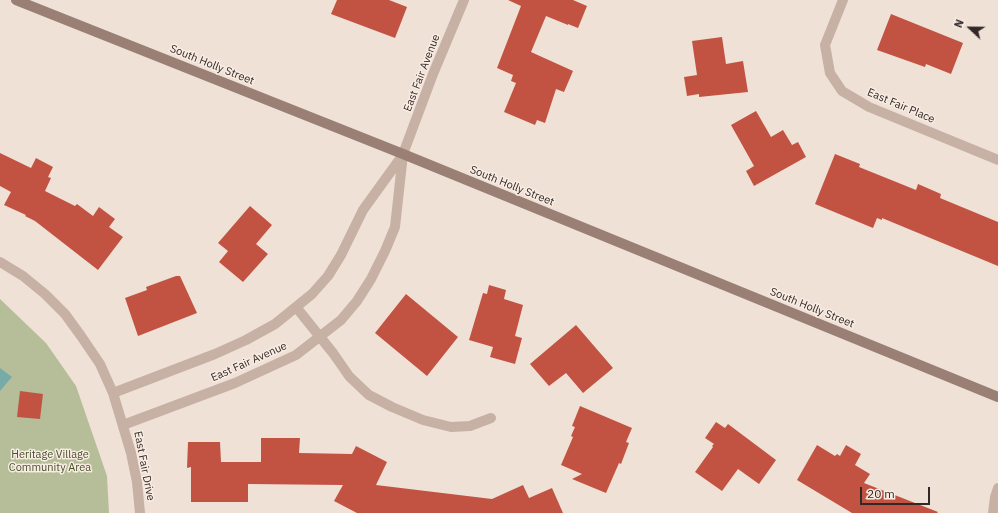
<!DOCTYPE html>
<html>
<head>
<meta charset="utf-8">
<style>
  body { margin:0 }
  #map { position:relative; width:998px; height:513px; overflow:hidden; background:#f0e1d7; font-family:"IBM Plex Sans",sans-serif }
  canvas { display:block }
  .north { position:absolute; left:950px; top:8px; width:40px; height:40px; -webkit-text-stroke:3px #f8ece3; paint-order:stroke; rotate:292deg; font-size:11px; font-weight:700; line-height:16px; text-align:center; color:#322825 }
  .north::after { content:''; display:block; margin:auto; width:14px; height:18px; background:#322825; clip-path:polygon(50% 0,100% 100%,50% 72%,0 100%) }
  .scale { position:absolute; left:860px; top:487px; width:70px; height:18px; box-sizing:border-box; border:2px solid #322825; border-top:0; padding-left:5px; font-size:12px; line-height:14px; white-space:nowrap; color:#322825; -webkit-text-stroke:3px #f8ece3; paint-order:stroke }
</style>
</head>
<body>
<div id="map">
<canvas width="998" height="513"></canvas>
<div class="north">N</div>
<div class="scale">20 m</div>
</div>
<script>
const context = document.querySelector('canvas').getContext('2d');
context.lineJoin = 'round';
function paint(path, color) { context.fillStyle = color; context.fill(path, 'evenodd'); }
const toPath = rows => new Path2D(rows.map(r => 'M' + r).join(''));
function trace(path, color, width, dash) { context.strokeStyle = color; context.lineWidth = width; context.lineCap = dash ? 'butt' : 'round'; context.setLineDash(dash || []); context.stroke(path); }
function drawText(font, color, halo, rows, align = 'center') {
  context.font = font + ' "IBM Plex Sans",sans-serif'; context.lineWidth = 3; context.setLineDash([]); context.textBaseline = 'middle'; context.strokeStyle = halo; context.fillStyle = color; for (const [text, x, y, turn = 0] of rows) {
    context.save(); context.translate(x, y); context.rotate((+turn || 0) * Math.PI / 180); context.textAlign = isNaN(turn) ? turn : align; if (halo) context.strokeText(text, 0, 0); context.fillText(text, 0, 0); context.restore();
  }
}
const green = toPath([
  [0,299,46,343,76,386,107,476,109,513,0,513]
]);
const water = toPath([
  [0,368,12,377,0,391]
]);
const building = toPath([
  [337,0,389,0,407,7,395,38,331,14],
  [508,0,573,0,587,6,578,28,568,24,568,25,546,16,531,52,573,71,564,92,556,89,545,123,537,120,535,125,504,112,516,83,511,81,513,75,497,68,521,6],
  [891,14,963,43,951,74,926,64,925,67,877,50],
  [722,37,726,64,743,61,748,92,699,97,699,94,687,96,684,77,697,75,692,41],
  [756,111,771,137,783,130,792,145,798,142,806,157,754,186,746,171,754,166,731,125],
  [0,153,31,168,36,158,53,167,48,177,51,178,45,191,75,206,77,204,93,216,99,207,115,219,109,227,123,237,98,270,35,221,25,216,26,215,4,205,11,192,0,186],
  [835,154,860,164,859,167,916,190,918,184,941,194,940,198,998,222,998,266,882,218,882,220,877,218,873,228,815,204],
  [250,206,272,225,256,244,268,254,243,282,219,262,228,251,218,243],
  [176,276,180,276,197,313,138,336,125,298,147,290,146,287],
  [489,285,506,290,504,299,523,305,515,336,522,338,515,364,490,357,493,347,469,340,483,293,487,294],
  [406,294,458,337,427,376,375,333],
  [576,325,613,368,583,393,566,373,549,386,530,364],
  [20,391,43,394,40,419,17,417],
  [580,406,632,428,626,442,629,443,621,464,619,463,606,493,572,479,582,474,561,465,573,437,571,436,575,427,572,426],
  [716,422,725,428,728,424,776,460,759,484,738,469,722,491,695,472,713,447,712,446,714,444,705,438],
  [261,438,300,438,299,453,352,454,356,446,387,462,376,485,492,499,523,485,529,498,552,488,563,513,357,513,334,501,343,485,248,484,248,502,191,502,191,467,187,468,188,442,220,442,221,462,261,462],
  [817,445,835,456,837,454,840,456,846,445,861,454,855,465,870,474,864,483,938,512,937,513,852,513,797,480]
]);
const street = toPath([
  [843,0,825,45,830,73,842,91,869,107,998,160],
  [0,262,23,276,45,294,65,314,81,336,100,364,113,393,131,453,137,482,140,513],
  [296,307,333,353,349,376,369,395,392,407,423,420,451,427,470,426,491,418],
  [113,393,215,354,246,340,275,324,312,294,328,276,341,255,363,210,402,156],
  [123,425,235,383,296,355,341,320,357,301,371,279,385,251,395,227,403,154,433,74,464,0],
  [993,513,995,497,998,488]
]);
const secondary = toPath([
  [16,0,403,154,998,397]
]);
const streetNames = [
  ["South Holly Street",212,65,22],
  ["East Fair Avenue",422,73,-69],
  ["East Fair Place",901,106,23],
  ["South Holly Street",512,186,22],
  ["South Holly Street",812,308,22],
  ["East Fair Avenue",249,362,-24],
  ["East Fair Drive",144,466,79]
];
const parkNames = [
  ["Heritage Village",50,455],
  ["Community Area",50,468]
];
paint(green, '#b5be98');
paint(water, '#77aba8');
paint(building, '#c25342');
trace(street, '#c7b0a4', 10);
trace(secondary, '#9a7f75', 10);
drawText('11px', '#322825', '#f8ece3', streetNames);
drawText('11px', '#46502a', '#f8ece3', parkNames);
</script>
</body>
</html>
